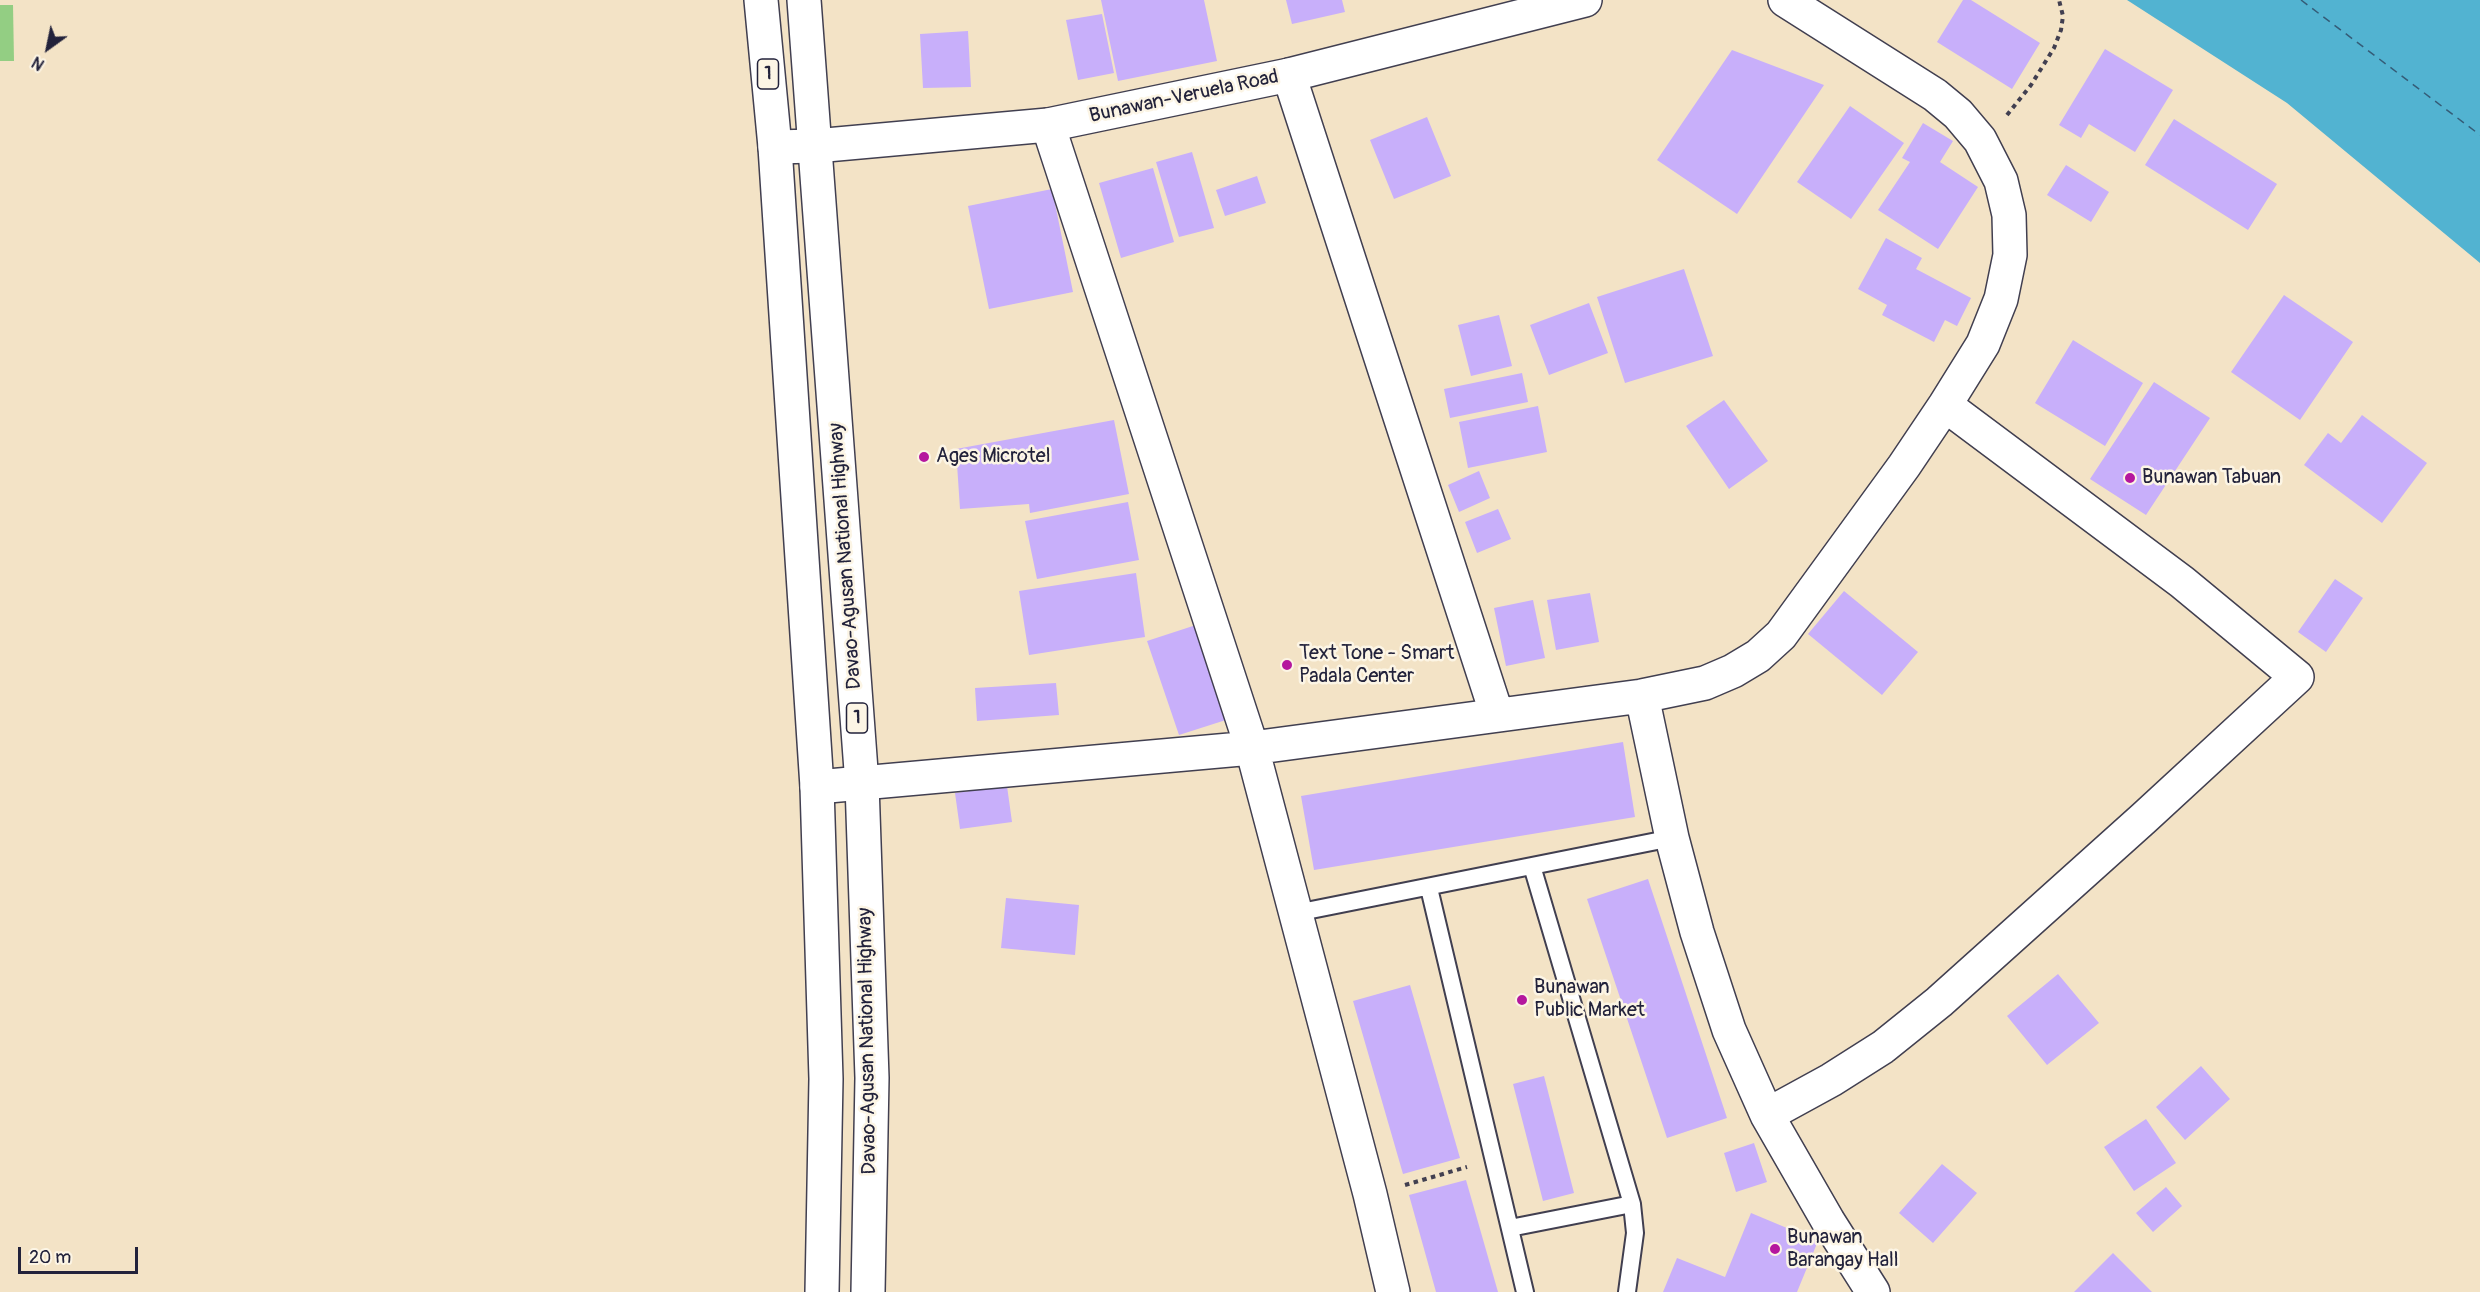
<!DOCTYPE html>
<html>
<head>
<meta charset="utf-8">
<style>
  body { margin:0 }
  #map { position:relative; width:2480px; height:1292px; overflow:hidden; background:#f3e3c6; font-family:Pangolin,sans-serif }
  canvas { display:block }
  .north { position:absolute; left:18px; top:18px; width:60px; height:60px; -webkit-text-stroke:4px #fcf5e5; paint-order:stroke; rotate:213deg; font-size:16px; font-weight:700; line-height:24px; text-align:center; color:#22223b }
  .north::after { content:''; display:block; margin:auto; width:21px; height:27px; background:#22223b; clip-path:polygon(50% 0,100% 100%,50% 72%,0 100%) }
  .scale { position:absolute; left:18px; top:1247px; width:120px; height:27px; box-sizing:border-box; border:3px solid #22223b; border-top:0; padding-left:8px; font-size:18px; line-height:21px; white-space:nowrap; color:#22223b; -webkit-text-stroke:4px #fcf5e5; paint-order:stroke }
</style>
</head>
<body>
<div id="map">
<canvas width="2480" height="1292"></canvas>
<div class="north">N</div>
<div class="scale">20 m</div>
</div>
<script>
const context = document.querySelector('canvas').getContext('2d');
context.lineJoin = 'round';
function paint(path, color) { context.fillStyle = color; context.fill(path, 'evenodd'); }
const toPath = rows => new Path2D(rows.map(r => 'M' + r).join(''));
function trace(path, color, width, dash) { context.strokeStyle = color; context.lineWidth = width; context.lineCap = dash ? 'butt' : 'round'; context.setLineDash(dash || []); context.stroke(path); }
function drawText(font, color, halo, rows, align = 'center') {
  context.font = font + ' Pangolin,sans-serif'; context.lineWidth = 5; context.setLineDash([]); context.textBaseline = 'middle'; context.strokeStyle = halo; context.fillStyle = color; for (const [text, x, y, turn = 0] of rows) {
    context.save(); context.translate(x, y); context.rotate((+turn || 0) * Math.PI / 180); context.textAlign = isNaN(turn) ? turn : align; if (halo) context.strokeText(text, 0, 0); context.fillText(text, 0, 0); context.restore();
  }
}
const green = toPath([
  [0,5,13,5,14,61,0,61]
]);
const water = toPath([
  [2127,0,2480,0,2480,263,2287,103]
]);
const ferry = toPath([
  [2301,0,2480,135]
]);
const building = toPath([
  [1101,0,1204,0,1217,61,1118,81],
  [1286,0,1342,0,1345,12,1292,24],
  [1963,0,1971,0,2040,43,2012,89,1937,42],
  [1102,14,1114,73,1078,80,1066,20],
  [968,31,971,87,923,88,920,34],
  [2105,49,2173,90,2135,152,2089,124,2081,138,2059,125],
  [1732,50,1824,85,1737,214,1657,160],
  [1850,106,1904,143,1851,219,1797,182],
  [1427,117,1451,176,1394,199,1370,140],
  [2174,119,2277,184,2248,230,2145,165],
  [1923,123,1953,141,1940,162,1978,187,1938,249,1878,210,1910,162,1902,158],
  [1192,152,1214,228,1179,237,1156,162],
  [2066,165,2109,192,2091,222,2047,195],
  [1153,168,1174,242,1121,258,1099,183],
  [1257,176,1266,203,1225,216,1216,190],
  [1052,189,1073,292,989,309,968,206],
  [1886,238,1922,258,1916,269,1971,298,1957,326,1945,320,1934,342,1882,315,1887,305,1858,289],
  [1684,269,1713,356,1625,383,1597,297],
  [2284,295,2353,342,2300,420,2231,372],
  [1589,303,1608,353,1549,375,1530,325],
  [1499,315,1512,366,1471,376,1458,325],
  [2073,340,2143,383,2105,446,2035,403],
  [1522,373,1528,402,1450,418,1444,389],
  [2154,382,2210,418,2146,515,2090,479],
  [1724,400,1768,461,1729,489,1686,426],
  [1538,406,1547,452,1468,468,1459,422],
  [2362,415,2427,463,2382,523,2304,465,2328,433,2341,443],
  [1114,420,1129,494,1030,513,1029,504,960,509,956,449],
  [1479,471,1490,498,1459,512,1448,485],
  [1128,502,1139,560,1037,579,1025,521],
  [1498,509,1511,539,1477,553,1465,522],
  [1136,573,1145,637,1029,655,1019,591],
  [2335,579,2363,598,2326,652,2298,632],
  [1844,591,1918,652,1882,695,1808,634],
  [1590,593,1599,642,1556,650,1547,600],
  [1533,600,1545,658,1506,666,1494,608],
  [1196,625,1229,719,1179,735,1147,641],
  [1056,683,1059,715,977,721,975,688],
  [1623,742,1635,817,1314,870,1301,796],
  [1007,786,1012,822,960,829,955,793],
  [1648,879,1727,1118,1667,1138,1587,899],
  [1006,898,1079,905,1075,955,1001,948],
  [2058,974,2099,1023,2047,1065,2007,1016],
  [1410,985,1460,1158,1403,1174,1353,1001],
  [2201,1066,2230,1099,2185,1140,2156,1107],
  [1544,1076,1574,1193,1543,1201,1513,1084],
  [2146,1119,2176,1163,2134,1191,2104,1147],
  [1754,1143,1767,1182,1736,1192,1724,1153],
  [1942,1164,1977,1193,1933,1243,1899,1213],
  [1466,1180,1498,1292,1436,1292,1409,1195],
  [2166,1187,2182,1206,2153,1232,2136,1213],
  [1751,1213,1818,1241,1797,1292,1663,1292,1677,1258,1725,1277],
  [2113,1253,2152,1292,2074,1292]
]);
const path = toPath([
  [2007,115,2031,85,2054,48,2061,30,2063,16,2059,0],
  [1405,1185,1467,1167]
]);
const lane = toPath([
  [1532,866,1632,1204,1635,1233,1627,1292],
  [1429,888,1525,1292],
  [1296,913,1672,838],
  [1510,1228,1632,1204]
]);
const street = toPath([
  [1289,75,1497,715],
  [1048,125,1252,748,1370,1194,1393,1292],
  [1642,696,1672,838,1697,932,1729,1030,1767,1115,1828,1221,1873,1292],
  [817,787,1252,748,1642,696,1705,683,1733,671,1758,656,1781,635,1904,466,1945,405,1983,344,2001,299,2010,255,2009,215,2001,181,1980,140,1958,114,1935,95,1785,0],
  [1767,1115,1831,1080,1883,1047,1939,1002,2144,818,2297,677,2182,582,1945,405]
]);
const secondary = toPath([
  [775,147,815,146,1048,125,1289,75,1585,0]
]);
const highway = toPath([
  [761,0,775,147,817,787,826,1079,822,1292],
  [804,0,862,784,872,1078,868,1292]
]);
const markers = [
  [924,457,6,"#b5179e"],
  [2130,478,6,"#b5179e"],
  [1287,665,6,"#b5179e"],
  [1522,1000,6,"#b5179e"],
  [1775,1249,6,"#b5179e"]
];
const shields = [
  [768,74,21],
  [857,718,21]
];
const shieldNames = [
  ["1",768,74],
  ["1",857,718]
];
const streetNames = [
  ["Bunawan-Veruela Road",1184,97,-12],
  ["Davao-Agusan National Highway",846,556,-94],
  ["Davao-Agusan National Highway",868,1041,-91]
];
const poiNames = [
  ["Ages Microtel",936,457],
  ["Bunawan Tabuan",2142,478],
  ["Text Tone - Smart",1299,654],
  ["Padala Center",1299,677],
  ["Bunawan",1534,988],
  ["Public Market",1534,1011],
  ["Bunawan",1787,1238],
  ["Barangay Hall",1787,1261]
];
paint(green, '#93ce83');
paint(water, '#52b3d1');
trace(ferry, '#355c77', 1.5, [8, 6]);
paint(building, '#c8affa');
trace(lane, '#413f50', 20);
trace(street, '#413f50', 36);
trace(secondary, '#413f50', 36);
trace(highway, '#413f50', 36);
trace(path, '#413f50', 4, [4.5, 4.5]);
trace(lane, '#fff', 16);
trace(street, '#fff', 33);
trace(secondary, '#fff', 33);
trace(highway, '#fff', 33);
for (const [x, y, r, color] of markers) { const dot = new Path2D(); dot.arc(x, y, r, 0, 2 * Math.PI); context.fillStyle = color; context.fill(dot); trace(dot, '#fcf5e5', 2); }
for (const [x, y, w] of shields) { const box = new Path2D(); box.roundRect(x - w / 2, y - 15, w, 30, 4.5); context.fillStyle = '#fcf5e5'; context.fill(box); trace(box, '#22223b', 1.5); }
drawText('bold 18px', '#22223b', null, shieldNames);
drawText('20px', '#22223b', '#fcf5e5', streetNames);
drawText('20px', '#22223b', '#fcf5e5', poiNames, 'left');
</script>
</body>
</html>
